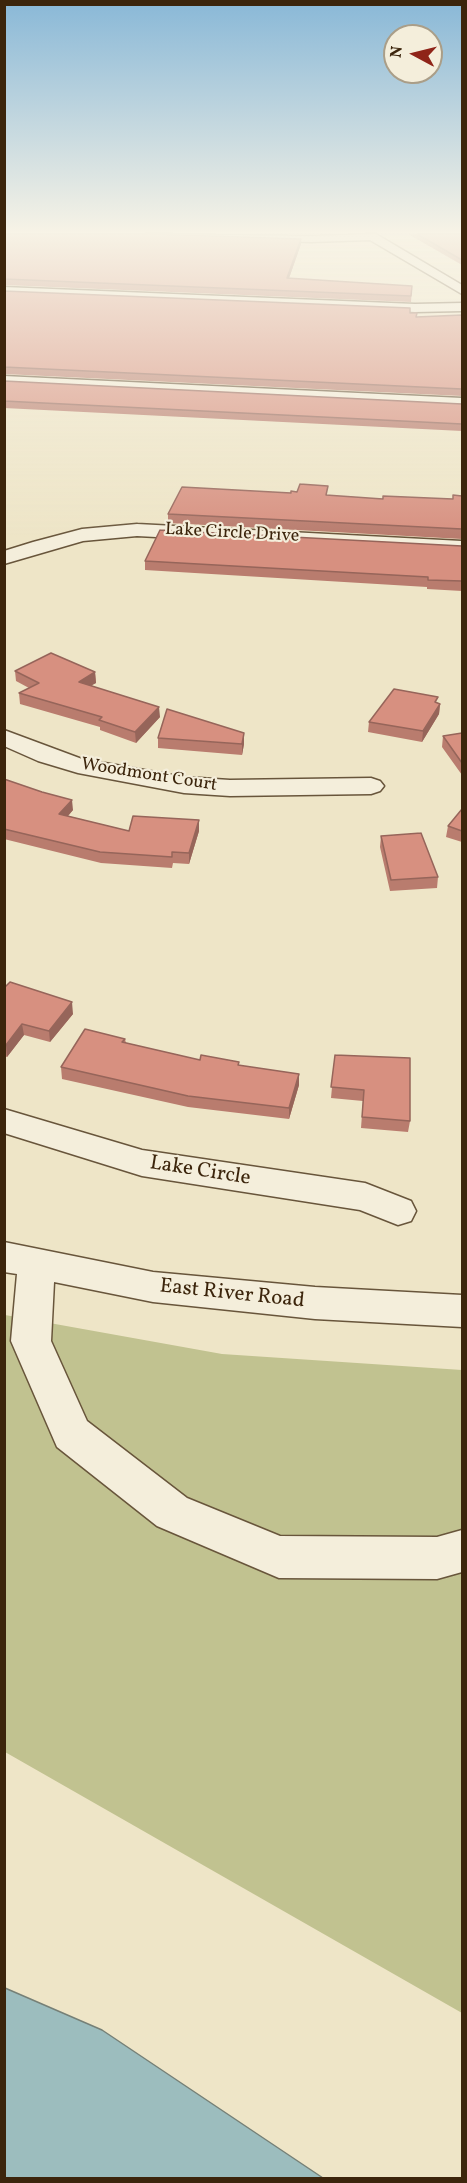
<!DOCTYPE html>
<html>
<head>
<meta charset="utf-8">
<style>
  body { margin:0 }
  #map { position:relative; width:467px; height:2183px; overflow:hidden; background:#eee5c7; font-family:Vollkorn,serif }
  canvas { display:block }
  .frame { position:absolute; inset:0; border:6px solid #3c250c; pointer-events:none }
  .north { position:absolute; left:383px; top:24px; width:60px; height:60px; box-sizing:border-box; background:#f4eedb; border:2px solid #aa9e88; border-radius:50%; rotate:277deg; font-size:16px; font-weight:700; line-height:24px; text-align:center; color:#3c250c }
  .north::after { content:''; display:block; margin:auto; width:21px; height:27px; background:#8f2418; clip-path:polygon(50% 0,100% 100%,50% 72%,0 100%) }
</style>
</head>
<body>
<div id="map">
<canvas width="467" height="2183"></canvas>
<div class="frame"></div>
<div class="north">N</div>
</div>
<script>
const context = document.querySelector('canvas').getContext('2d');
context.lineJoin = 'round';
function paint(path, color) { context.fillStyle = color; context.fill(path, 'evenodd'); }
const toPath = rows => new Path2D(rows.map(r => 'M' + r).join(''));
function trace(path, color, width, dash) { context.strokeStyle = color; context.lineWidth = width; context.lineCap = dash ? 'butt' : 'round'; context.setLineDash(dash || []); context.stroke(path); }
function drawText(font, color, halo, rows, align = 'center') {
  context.font = font + ' Vollkorn,serif'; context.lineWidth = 4.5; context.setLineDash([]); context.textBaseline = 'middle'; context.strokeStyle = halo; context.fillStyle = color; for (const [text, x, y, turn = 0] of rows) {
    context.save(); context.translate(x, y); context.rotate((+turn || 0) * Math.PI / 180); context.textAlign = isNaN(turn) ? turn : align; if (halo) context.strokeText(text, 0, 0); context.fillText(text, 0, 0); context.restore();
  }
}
const green = toPath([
  [5,1315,222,1354,462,1370,462,2013,5,1752]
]);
const water = toPath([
  [5,1988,102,2030,323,2178,5,2178,5,1988]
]);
const minor = toPath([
  [146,234,311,236,376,234,462,285,462,294,370,240,311,242,152,237,146,234],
  [4,287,415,304,462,303,462,311,415,312,4,295,4,287],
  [4,376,462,398,462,408,4,386,4,376],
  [137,524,462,541,462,553,137,536,83,541,4,564,4,551,33,542,82,529,137,524],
  [4,730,82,759,184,777,230,780,371,778,380,781,384,786,380,791,371,794,230,796,184,793,78,773,38,761,4,746,4,730],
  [4,1109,142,1150,365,1183,411,1201,416,1211,411,1221,398,1225,360,1210,142,1176,4,1133,4,1109],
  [4,1242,153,1272,315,1287,462,1295,462,1327,315,1319,153,1302,54,1282,51,1341,87,1421,187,1498,280,1536,437,1537,462,1530,462,1572,437,1579,279,1578,157,1526,57,1447,11,1341,17,1274,4,1272,4,1242]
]);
const wall = toPath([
  [4,234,301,239,301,244,289,278,412,286,411,302,4,285],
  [408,234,462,234,462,265],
  [4,291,417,313,416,317,462,315,462,398,462,396,4,374],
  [4,381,462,404,462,431,4,408],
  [462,491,462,541,462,539,168,523,168,514,291,493,383,499,453,499,461,496],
  [462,546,462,591,427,589,427,587,145,570,145,561],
  [15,671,95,672,96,683,91,685,160,717,136,743,100,730,100,727,20,704,19,693,29,688,16,681],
  [438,703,440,704,439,714,422,742,368,732,369,722],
  [462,733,462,775,442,747,443,736],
  [158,738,244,744,242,755,158,748],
  [4,779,73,810,68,816,129,831,199,820,199,831,189,864,173,863,172,868,101,863,4,839],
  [462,809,462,842,446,837,448,826],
  [381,836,438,877,437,888,390,891,380,847],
  [4,988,73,1014,50,1042,24,1035,7,1057,4,1056],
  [125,1039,126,1043,200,1060,299,1074,299,1085,289,1119,188,1107,62,1079,61,1067],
  [335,1055,410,1121,408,1132,361,1128,363,1101,331,1098]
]);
const shadedWall = toPath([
  [301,239,301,244,287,284,287,278],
  [95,672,96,683,80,692,79,682],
  [440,704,439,714,422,742,423,731],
  [159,707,160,717,136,743,135,732],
  [244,733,244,744,242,755,242,744],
  [72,800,73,810,60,825,59,814],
  [199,820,199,831,189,864,189,853],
  [72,1002,73,1014,50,1042,49,1031],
  [22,1024,24,1035,7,1057,6,1045],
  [299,1074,299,1085,289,1119,289,1108]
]);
const building = toPath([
  [4,234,151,234,301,239,287,278,412,286,411,296,4,279,4,234],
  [417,234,462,234,462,260,417,234],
  [4,291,410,308,410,313,417,313,416,317,462,315,462,389,4,367,4,291],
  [4,381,462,404,462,424,4,401,4,381],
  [300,484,328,486,326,495,383,499,383,496,453,499,453,495,462,496,462,491,462,529,168,514,182,487,291,493,291,491,297,492,300,484],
  [160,530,462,546,462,581,428,580,428,577,145,561,160,530],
  [51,653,95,672,79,682,159,707,135,732,99,720,102,717,19,693,39,683,15,671,51,653],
  [394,689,438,697,435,702,440,704,423,731,369,722,394,689],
  [167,709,244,733,242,744,158,738,167,709],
  [462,733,462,763,443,736,462,733],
  [4,779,42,792,72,800,59,814,129,831,133,816,199,820,189,853,172,852,172,857,100,852,4,829,4,779],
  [462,809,462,831,448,826,462,809],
  [421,833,438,877,391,880,381,836,421,833],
  [10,982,72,1002,49,1031,22,1024,6,1045,4,1045,4,988,10,982],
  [85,1029,125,1039,122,1042,200,1060,201,1055,239,1062,238,1065,299,1074,289,1108,188,1096,61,1067,85,1029],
  [335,1055,410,1058,410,1121,362,1117,364,1090,331,1087,335,1055]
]);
const farStreetnames = [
  ["Lake Circle Drive",232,534,3],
  ["Woodmont Court",149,776,9]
];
const streetNames = [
  ["Lake Circle",200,1172,9],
  ["East River Road",232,1295,6]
];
paint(green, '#c1c290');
paint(water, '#9cbdbe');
trace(water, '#768077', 1.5);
trace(minor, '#68553b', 3);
paint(minor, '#f4eedb');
paint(wall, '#b97c6e');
paint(shadedWall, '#96655a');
paint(building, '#d79080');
trace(building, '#96655a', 1.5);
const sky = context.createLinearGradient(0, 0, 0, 539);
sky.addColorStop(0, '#89b8d7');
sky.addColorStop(0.43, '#f7f3e6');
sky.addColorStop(1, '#f7f3e600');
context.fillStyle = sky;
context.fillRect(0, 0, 467, 539);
drawText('18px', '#3c250c', '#f4eedb', farStreetnames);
drawText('21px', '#3c250c', '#f4eedb', streetNames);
</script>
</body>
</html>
